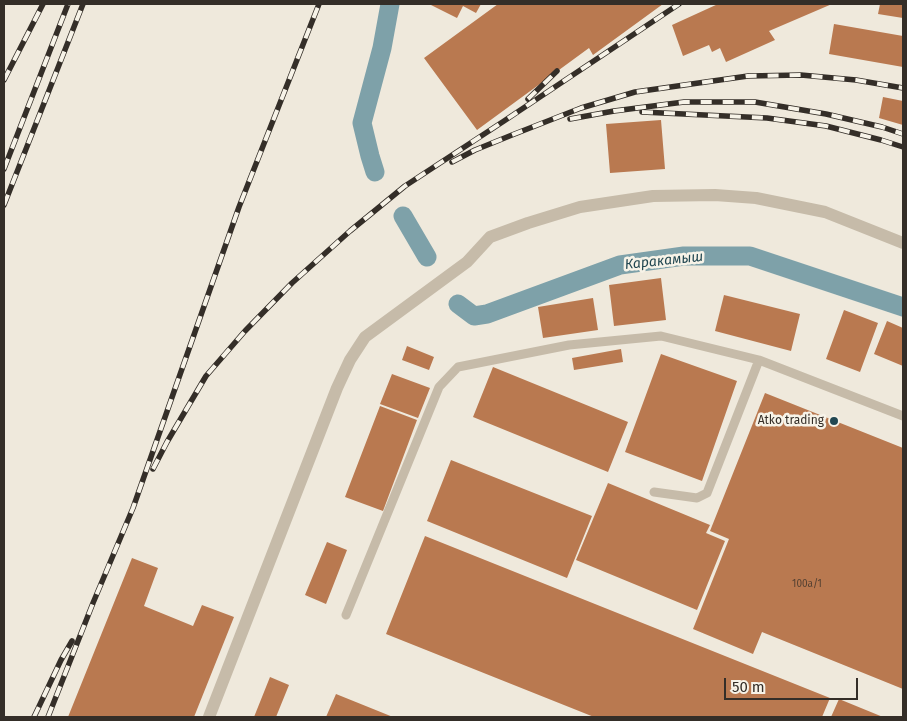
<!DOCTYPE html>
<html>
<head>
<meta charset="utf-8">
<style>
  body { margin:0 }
  #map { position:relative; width:907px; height:721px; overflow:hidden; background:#efe9dc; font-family:"Fira Sans",sans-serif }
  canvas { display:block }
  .frame { position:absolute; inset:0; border:5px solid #342e28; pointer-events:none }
  .scale { position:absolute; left:724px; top:678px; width:134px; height:22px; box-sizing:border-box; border:2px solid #342e28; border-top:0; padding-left:6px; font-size:15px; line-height:18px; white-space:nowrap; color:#342e28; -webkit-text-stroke:4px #f7f3e8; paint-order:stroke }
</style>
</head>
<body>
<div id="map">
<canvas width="907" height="721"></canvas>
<div class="frame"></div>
<div class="scale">50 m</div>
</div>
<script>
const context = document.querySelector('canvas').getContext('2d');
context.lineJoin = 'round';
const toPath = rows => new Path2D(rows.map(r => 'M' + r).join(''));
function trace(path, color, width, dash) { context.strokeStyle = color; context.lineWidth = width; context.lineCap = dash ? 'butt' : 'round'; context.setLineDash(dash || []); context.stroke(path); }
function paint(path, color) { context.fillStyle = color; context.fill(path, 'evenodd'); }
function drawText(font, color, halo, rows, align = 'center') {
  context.font = font + ' "Fira Sans",sans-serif'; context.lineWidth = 5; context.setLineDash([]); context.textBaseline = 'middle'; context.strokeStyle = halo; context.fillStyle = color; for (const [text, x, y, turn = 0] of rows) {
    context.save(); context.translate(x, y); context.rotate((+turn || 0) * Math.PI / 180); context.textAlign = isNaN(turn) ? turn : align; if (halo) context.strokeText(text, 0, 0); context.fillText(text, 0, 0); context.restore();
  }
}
const canal = toPath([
  [375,172,370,156,362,123,382,48,390,4],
  [403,216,427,257],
  [458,304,474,316,487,314,620,265,684,256,750,256,903,307]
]);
const building = toPath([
  [429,4,481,4,476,13,463,6,457,18],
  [498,4,663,4,593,55,589,48,477,130,424,58],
  [718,4,832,4,769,31,775,40,726,62,720,48,712,52,709,45,683,56,672,25],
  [880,4,903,4,903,18,878,14],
  [834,24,903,36,903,67,829,54],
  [883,97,903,101,903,125,879,118],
  [661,120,665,169,610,173,606,124],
  [661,278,666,320,614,326,609,285],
  [724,295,800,314,791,351,715,331],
  [593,298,598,330,543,338,538,307],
  [844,310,878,323,860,372,826,359],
  [887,321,903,328,903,366,874,354],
  [407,346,434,357,429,370,402,360],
  [621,349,623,362,574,370,572,358],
  [661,354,737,381,702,481,625,452],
  [493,367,628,422,608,472,473,417],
  [392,374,430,388,418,418,380,404],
  [765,393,903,448,903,689,762,632,753,654,693,629,729,539,710,531],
  [380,406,417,420,383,511,345,497],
  [451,460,592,516,567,578,427,521],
  [608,483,710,525,706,533,725,541,697,610,576,560],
  [425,536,830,698,822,717,594,717,386,634],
  [327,542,347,550,326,604,305,595],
  [132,558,158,568,144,606,193,626,202,605,234,617,194,717,68,717],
  [270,677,289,685,276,717,254,717],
  [336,694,393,717,326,717],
  [839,699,883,717,831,717]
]);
const service = toPath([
  [654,492,697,498,707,493,759,360],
  [346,615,439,387,458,367,569,345,661,336,759,360,903,416]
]);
const minor = toPath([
  [209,717,337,388,350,360,365,337,467,262,490,237,528,223,580,207,653,196,715,195,756,198,825,212,903,243]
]);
const rail = toPath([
  [4,80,43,4],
  [528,99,557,71],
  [642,112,767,118,826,126,881,140,903,147],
  [570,119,614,111,684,102,755,102,826,114,882,127,903,134],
  [452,162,475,150,512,135,581,108,635,92,748,76,801,75,856,80,903,88],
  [4,169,68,4],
  [4,205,83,4],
  [153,469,167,442,206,376,245,331,292,283,350,231,405,186,504,121,679,4],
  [34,717,61,660,72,641],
  [48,717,93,603,133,508,239,207,319,4]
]);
const markers = [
  [834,421,5,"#224751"]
];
const numberNames = [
  ["100a/1",807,584]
];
const poiNames = [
  ["Atko trading",824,421]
];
const waterNames = [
  ["Каракамыш",664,261,-6]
];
trace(canal, '#7ea1a9', 19);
paint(building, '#b97950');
trace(service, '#c6bba9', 9);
trace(minor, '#c6bba9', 12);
trace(rail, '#342e28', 5.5);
trace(rail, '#f7f3e8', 4, [11]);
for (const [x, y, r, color] of markers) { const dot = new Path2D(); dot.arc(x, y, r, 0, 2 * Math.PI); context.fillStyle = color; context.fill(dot); trace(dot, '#f7f3e8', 2); }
drawText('10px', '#554132', null, numberNames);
drawText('12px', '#342e28', '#f7f3e8', poiNames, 'right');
drawText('italic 14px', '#224751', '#f7f3e8', waterNames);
</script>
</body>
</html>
